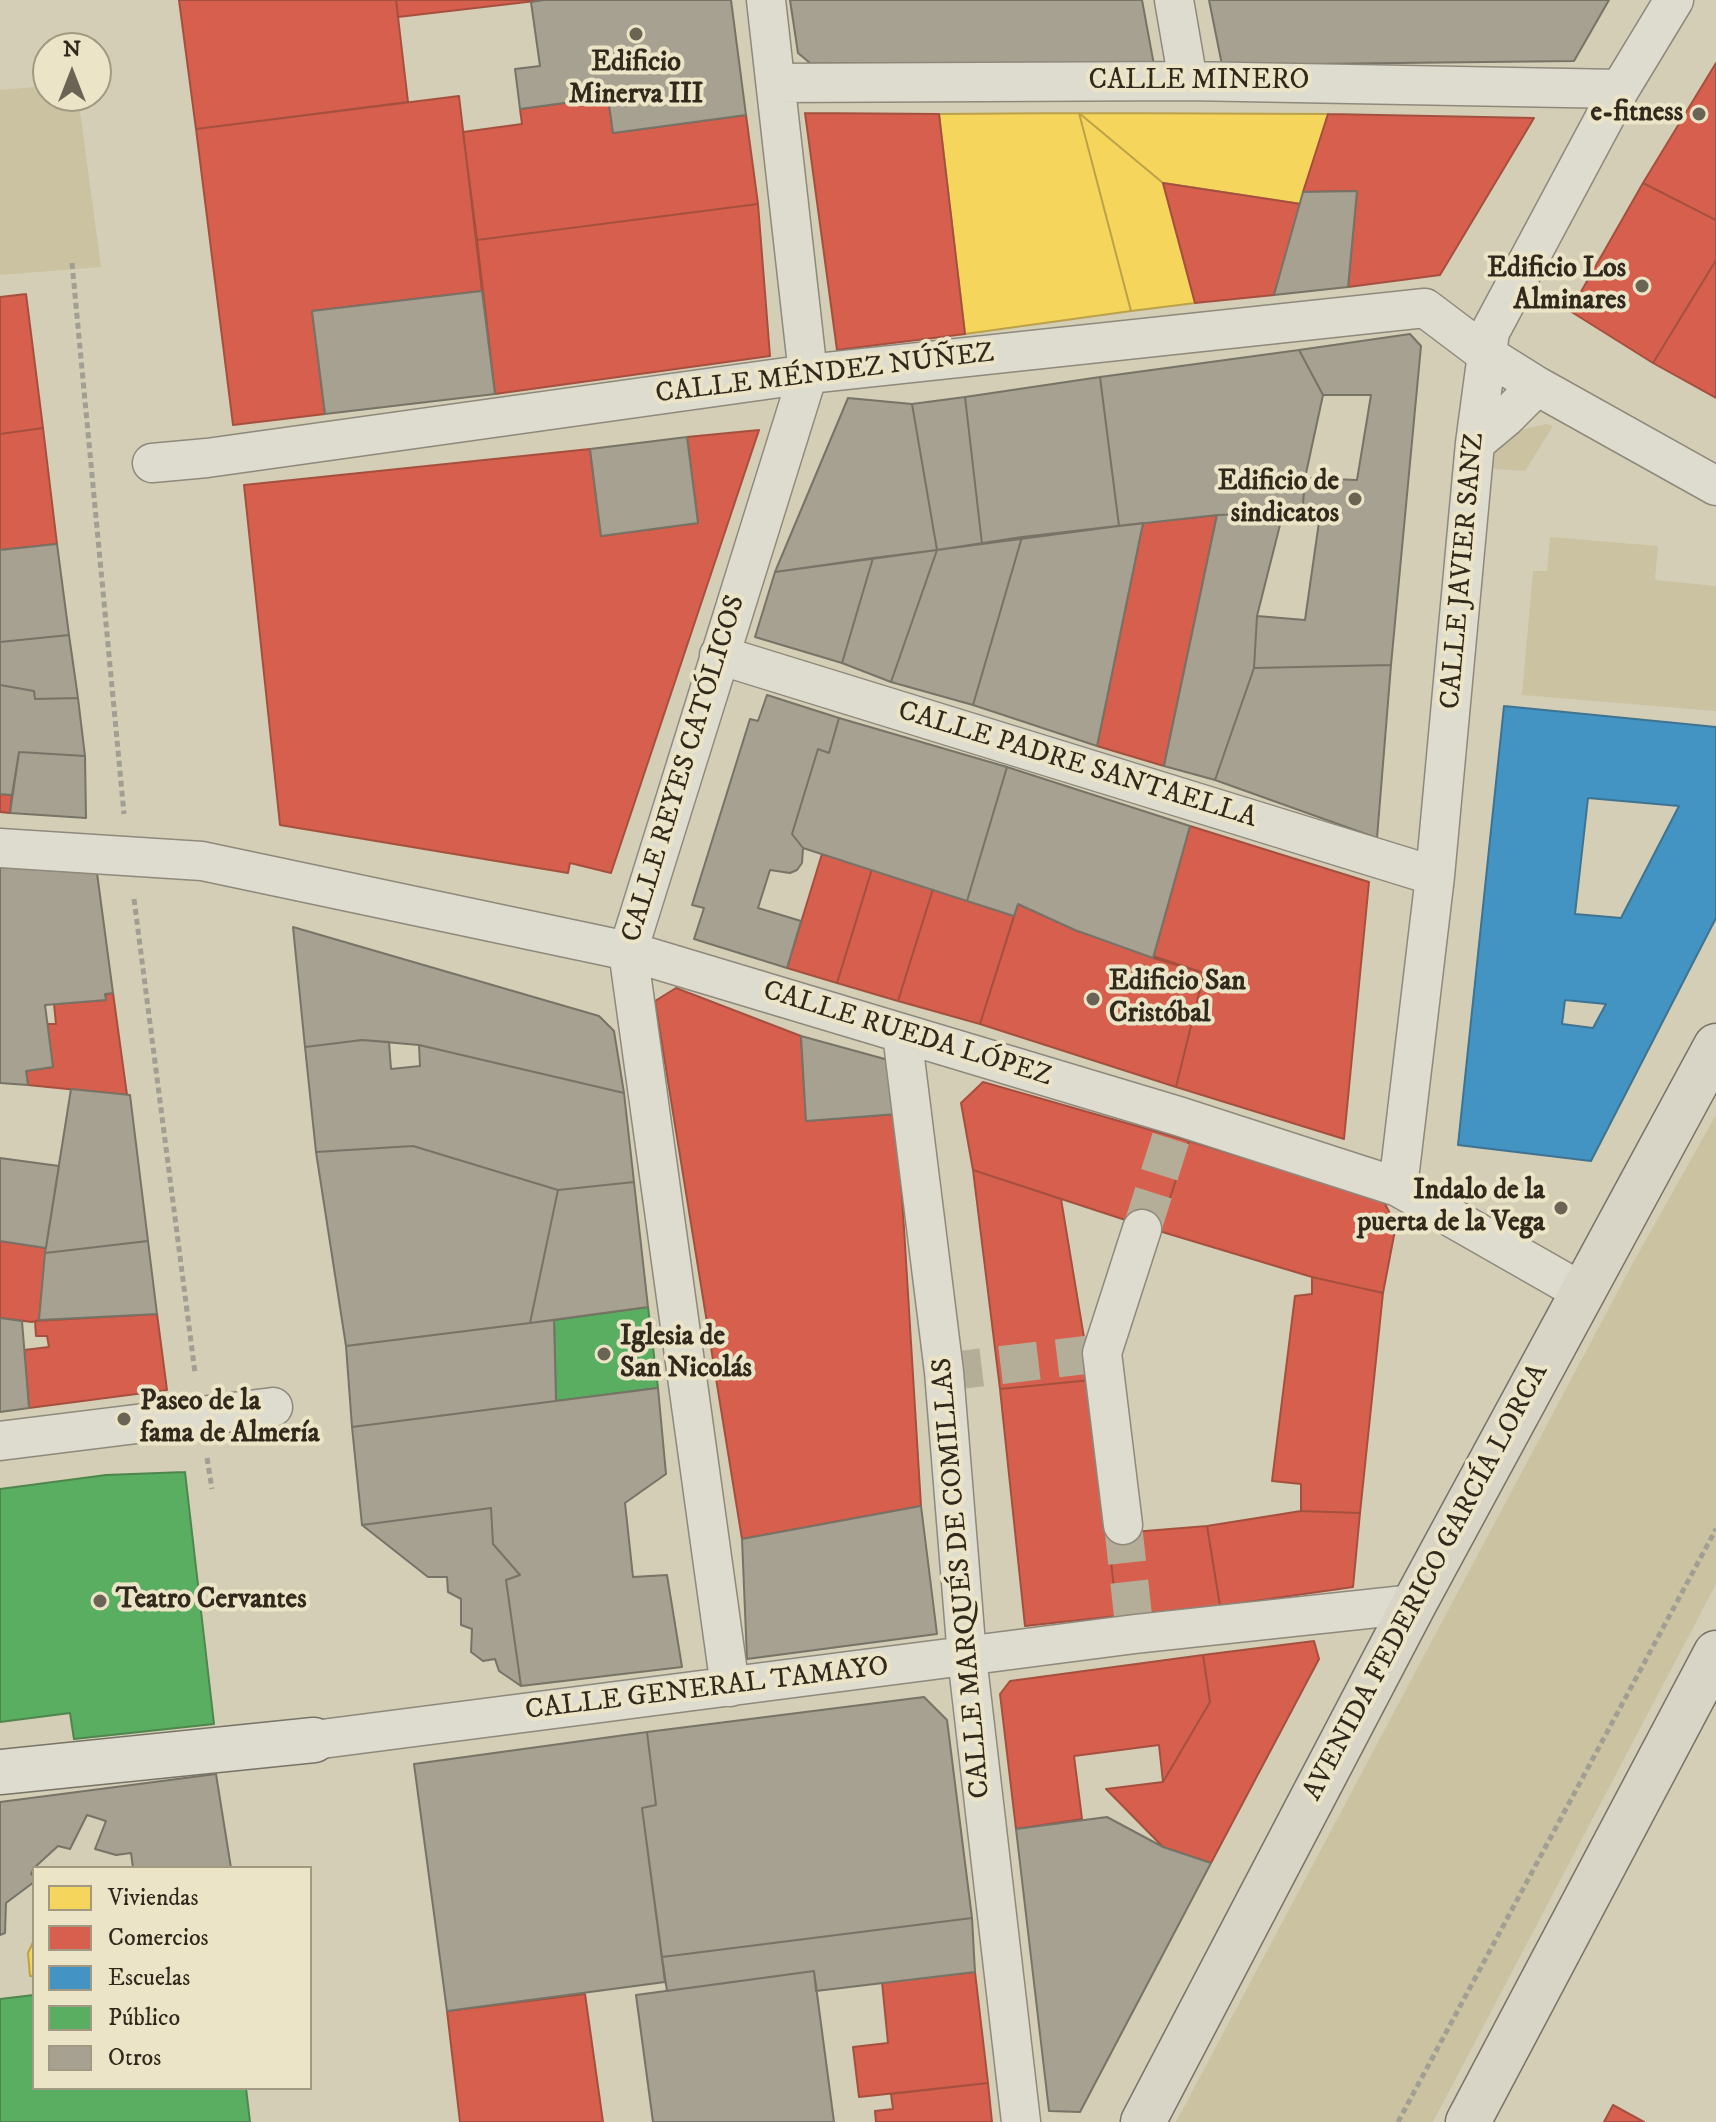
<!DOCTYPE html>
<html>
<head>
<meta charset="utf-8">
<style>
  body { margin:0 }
  #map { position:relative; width:1716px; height:2122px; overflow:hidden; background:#d4ceb6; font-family:"IM FELL DW Pica",serif }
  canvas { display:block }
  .legend { position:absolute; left:32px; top:1866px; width:280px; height:224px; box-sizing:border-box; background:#ece4c7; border:2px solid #a29983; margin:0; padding:10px 14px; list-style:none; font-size:24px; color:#32291d }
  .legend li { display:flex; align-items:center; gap:16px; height:40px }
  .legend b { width:40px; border:2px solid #a29983 }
  .north { position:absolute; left:32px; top:32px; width:80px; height:80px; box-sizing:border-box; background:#ece4c7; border:2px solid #a29983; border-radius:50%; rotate:0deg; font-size:22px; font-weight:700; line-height:32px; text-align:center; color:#32291d }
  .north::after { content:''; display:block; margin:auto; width:28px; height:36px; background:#6b6353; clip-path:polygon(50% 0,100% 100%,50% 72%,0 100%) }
</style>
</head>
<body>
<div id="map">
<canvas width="1716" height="2122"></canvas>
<ul class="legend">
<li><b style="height:22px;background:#f6d55c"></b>Viviendas</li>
<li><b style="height:22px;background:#d6604d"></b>Comercios</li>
<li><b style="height:22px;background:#4393c3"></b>Escuelas</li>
<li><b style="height:22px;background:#5aae61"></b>Público</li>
<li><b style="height:22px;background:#a6a191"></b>Otros</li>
</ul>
<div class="north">N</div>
</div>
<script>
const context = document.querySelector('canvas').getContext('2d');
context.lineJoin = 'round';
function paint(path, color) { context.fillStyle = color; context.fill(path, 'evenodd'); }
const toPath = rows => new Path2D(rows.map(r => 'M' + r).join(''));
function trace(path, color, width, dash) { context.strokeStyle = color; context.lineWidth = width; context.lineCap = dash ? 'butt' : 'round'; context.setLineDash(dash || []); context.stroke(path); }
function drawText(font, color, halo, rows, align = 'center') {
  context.font = font + ' "IM FELL DW Pica",serif'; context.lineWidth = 8; context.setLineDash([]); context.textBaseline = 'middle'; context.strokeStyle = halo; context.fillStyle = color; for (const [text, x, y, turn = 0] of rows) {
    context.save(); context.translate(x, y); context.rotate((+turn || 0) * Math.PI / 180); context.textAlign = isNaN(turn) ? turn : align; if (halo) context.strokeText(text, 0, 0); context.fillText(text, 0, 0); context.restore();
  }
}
const green = toPath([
  [48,86,48,96,78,96,101,267,0,275,0,90],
  [1546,424,1553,426,1525,471,1484,468,1490,451,1512,432],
  [1550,537,1658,546,1655,580,1716,586,1716,711,1522,695,1533,571,1547,571],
  [1716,1115,1716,1584,1433,2122,1176,2122,1634,1261]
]);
const homes = toPath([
  [1079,113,1131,311,965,334,939,114,1079,113],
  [1079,113,1163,183,1195,303,1131,311,1079,113],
  [1079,113,1328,114,1301,204,1163,183,1079,113],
  [34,1940,34,1976,30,1976,28,1953,34,1940]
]);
const shops = toPath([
  [179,0,396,0,408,102,196,129,179,0],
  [396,0,544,0,398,17,396,0],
  [1716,63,1716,220,1643,183,1716,63],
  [459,96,482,291,312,311,325,414,233,425,196,129,459,96],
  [608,97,613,133,746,115,758,204,477,240,463,132,522,124,520,109,608,97],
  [805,113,939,114,965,334,837,350,805,113],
  [1328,114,1534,118,1440,275,1348,287,1357,191,1303,192,1328,114],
  [1163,183,1301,204,1274,295,1195,303,1163,183],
  [1643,183,1716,220,1716,260,1653,363,1570,311,1643,183],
  [758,204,770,356,495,394,477,240,758,204],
  [1716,260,1716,398,1653,363,1716,260],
  [26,294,43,428,0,434,0,297,26,294],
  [43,428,57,544,0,550,0,434,43,428],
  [759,430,611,873,570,863,568,873,280,825,244,485,590,449,601,536,698,523,687,437,759,430],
  [1217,515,1164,766,1097,746,1143,523,1217,515],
  [0,794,12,795,10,813,0,812,0,794],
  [1190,826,1369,882,1344,1139,1176,1087,1204,973,1153,958,1190,826],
  [822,854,872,869,837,983,787,968,822,854],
  [872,869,933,889,898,1001,837,983,872,869],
  [933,889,1014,916,980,1024,898,1001,933,889],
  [1018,904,1075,930,1204,973,1176,1087,980,1024,1018,904],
  [676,988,801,1036,806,1121,897,1114,921,1506,742,1539,655,1001,676,988],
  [113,993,127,1095,28,1085,26,1071,53,1067,47,1024,56,1024,54,1004,106,1000,105,994,113,993],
  [983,1082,1189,1141,1159,1231,973,1170,961,1103,983,1082],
  [1189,1141,1383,1200,1396,1225,1383,1293,1312,1277,1159,1231,1189,1141],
  [973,1170,1061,1199,1091,1380,1000,1389,973,1170],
  [0,1241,46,1248,39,1320,32,1322,0,1318,0,1241],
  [1312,1277,1383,1293,1360,1513,1301,1511,1301,1484,1272,1481,1295,1296,1312,1294,1312,1277],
  [157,1314,167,1390,29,1408,24,1350,49,1347,47,1336,36,1336,35,1321,157,1314],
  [1091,1380,1117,1616,1025,1626,1000,1389,1091,1380],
  [1301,1511,1360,1513,1353,1587,1220,1606,1207,1526,1301,1511],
  [1207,1526,1220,1606,1117,1616,1108,1534,1207,1526],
  [1314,1641,1319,1659,1211,1863,1163,1847,1106,1789,1163,1782,1210,1702,1203,1655,1314,1641],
  [1203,1655,1210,1702,1163,1782,1159,1745,1074,1756,1082,1819,1016,1829,1000,1694,1010,1681,1203,1655],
  [975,1972,988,2083,859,2097,853,2047,888,2043,882,1982,975,1972],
  [585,1994,603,2122,460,2122,447,2011,585,1994],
  [988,2083,992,2122,876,2122,875,2111,893,2109,891,2094,988,2083],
  [1613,2105,1644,2122,1604,2122,1613,2105]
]);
const schools = toPath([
  [1504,706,1716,727,1716,918,1591,1161,1458,1145,1504,706],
  [1588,798,1679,806,1621,918,1575,914,1588,798],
  [1565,1000,1585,1002,1606,1004,1593,1028,1562,1024,1565,1000]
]);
const public = toPath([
  [648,1307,658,1388,556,1401,554,1320,648,1307],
  [185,1472,214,1724,74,1739,70,1713,0,1722,0,1489,106,1475,185,1472],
  [34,1995,34,2088,246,2088,250,2122,0,2122,0,1999,34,1995]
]);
const building = toPath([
  [544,0,731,0,746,115,613,133,608,97,520,109,515,69,540,66,531,2,544,0],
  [790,0,1142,0,1154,65,810,63,798,53,790,0],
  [1209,0,1609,0,1574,61,1222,65,1209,0],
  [1357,191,1348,287,1274,295,1303,192,1357,191],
  [482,291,495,394,325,414,312,311,482,291],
  [1410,334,1421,346,1391,665,1254,668,1257,616,1305,620,1319,522,1302,517,1305,478,1357,480,1371,395,1323,395,1299,350,1410,334],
  [1299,350,1323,395,1305,478,1302,517,1283,513,1217,515,1119,526,1100,377,1299,350],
  [1100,377,1119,526,982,544,965,397,1100,377],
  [965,397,982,544,937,550,912,404,965,397],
  [848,398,912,404,937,550,775,572,848,398],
  [687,437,698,523,601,536,590,449,687,437],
  [1283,513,1257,616,1254,668,1215,780,1164,766,1217,515,1283,513],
  [1143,523,1097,746,973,705,1022,537,1143,523],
  [1022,537,973,705,891,682,937,550,1022,537],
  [57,544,69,635,0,642,0,550,57,544],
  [937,550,891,682,842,663,873,558,937,550],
  [873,558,842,663,755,637,775,572,873,558],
  [69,635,78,698,35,699,34,691,0,685,0,642,69,635],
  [1391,665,1377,838,1215,780,1254,668,1391,665],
  [0,685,34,691,35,699,78,698,85,756,19,752,12,795,0,794,0,685],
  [767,695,839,718,829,753,818,749,792,834,803,848,802,863,797,870,790,873,770,870,758,908,801,921,787,968,694,939,704,908,692,905,750,719,758,721,767,695],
  [839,718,1007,767,967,901,803,848,792,834,818,749,829,753,839,718],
  [19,752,85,756,86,818,10,813,19,752],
  [1007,767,1190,826,1153,958,1075,930,1018,904,1014,916,967,901,1007,767],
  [0,867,97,873,113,993,105,994,106,1000,45,1005,53,1067,26,1071,28,1085,0,1083,0,867],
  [293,927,599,1016,614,1031,624,1093,419,1045,362,1040,305,1047,293,927],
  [801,1036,892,1061,897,1114,806,1121,801,1036],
  [362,1040,389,1042,391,1069,420,1066,419,1045,624,1093,634,1182,558,1190,413,1146,316,1152,305,1047,362,1040],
  [71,1089,130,1095,148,1241,45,1253,71,1089],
  [413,1146,558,1190,530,1323,346,1346,316,1152,413,1146],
  [0,1158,59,1166,46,1248,0,1241,0,1158],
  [634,1182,648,1307,530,1323,558,1190,634,1182],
  [148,1241,157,1314,39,1320,45,1253,148,1241],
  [0,1318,22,1321,29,1408,0,1412,0,1318],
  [554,1320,556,1401,352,1427,346,1346,554,1320],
  [658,1388,666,1474,625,1503,633,1577,667,1575,682,1667,521,1686,506,1580,520,1575,493,1544,491,1508,362,1525,352,1427,658,1388],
  [921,1506,937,1634,747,1659,742,1539,921,1506],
  [491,1508,493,1544,520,1575,506,1580,521,1686,499,1671,495,1659,483,1661,471,1652,472,1629,461,1625,461,1599,448,1592,447,1577,428,1577,362,1525,491,1508],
  [924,1697,947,1720,972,1918,662,1957,642,1808,656,1805,647,1732,924,1697],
  [647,1732,656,1805,642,1808,665,1982,447,2011,414,1764,647,1732],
  [216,1774,231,1868,133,1868,131,1853,116,1855,95,1849,106,1821,87,1815,70,1849,58,1846,34,1868,31,1874,34,1876,34,1882,6,1903,5,1933,0,1935,0,1802,216,1774],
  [1107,1817,1163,1847,1211,1863,1080,2112,1049,2111,1016,1829,1107,1817],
  [972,1918,975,1972,816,1991,814,1971,667,1991,662,1957,972,1918],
  [814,1971,834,2122,653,2122,636,1995,814,1971]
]);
const streetTunnel = toPath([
  [1142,1229,1178,1116],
  [944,1372,1102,1353],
  [1123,1525,1135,1634]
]);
const path = toPath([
  [72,263,124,814],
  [134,899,195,1373],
  [207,1458,212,1489],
  [1398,2122,1716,1529]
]);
const street = toPath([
  [1174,0,1188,81],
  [777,83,1188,81,1620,89],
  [1475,443,1505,418,1537,386],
  [152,463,207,458,808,374,1425,308,1486,354,1537,386,1716,486],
  [719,655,1435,876],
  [0,848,202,861,628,951,1178,1116,1398,1187,1582,1292],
  [902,1034,944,1372,967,1657,1021,2122],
  [1398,1187,1435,876,1475,443,1490,332,1620,89,1674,0],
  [0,1441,273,1407],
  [1123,1525,1102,1353,1142,1229],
  [730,1687,628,951,808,374,766,0],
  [314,1740,1135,1634,1414,1604]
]);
const secondary = toPath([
  [0,1772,314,1740]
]);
const primary = toPath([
  [1143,2122,1414,1604,1716,1046],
  [1468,2122,1716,1653]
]);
const markers = [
  [636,34,8,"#6b6353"],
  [1699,114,8,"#6b6353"],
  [1642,286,8,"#6b6353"],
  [1355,499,8,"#6b6353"],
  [1093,999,8,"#6b6353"],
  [1561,1208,8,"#6b6353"],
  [604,1354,8,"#6b6353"],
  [124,1419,8,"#6b6353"],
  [100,1601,8,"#6b6353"]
];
const poiNames = [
  ["Edificio",636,64,"center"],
  ["Minerva III",636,96,"center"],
  ["e-fitness",1683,114],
  ["Edificio Los",1626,270],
  ["Alminares",1626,302],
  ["Edificio de",1339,483],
  ["sindicatos",1339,515],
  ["Edificio San",1109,983,"left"],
  ["Cristóbal",1109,1015,"left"],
  ["Indalo de la",1545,1192],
  ["puerta de la Vega",1545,1224],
  ["Iglesia de",620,1338,"left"],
  ["San Nicolás",620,1370,"left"],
  ["Paseo de la",140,1403,"left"],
  ["fama de Almería",140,1435,"left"],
  ["Teatro Cervantes",116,1601,"left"]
];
const streetNames = [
  ["CALLE MINERO",1199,82],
  ["CALLE MÉNDEZ NÚÑEZ",825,375,-7],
  ["CALLE JAVIER SANZ",1464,571,-85],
  ["CALLE PADRE SANTAELLA",1077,766,17],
  ["CALLE REYES CATÓLICOS",685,769,-73],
  ["CALLE RUEDA LÓPEZ",907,1035,17],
  ["CALLE MARQUÉS DE COMILLAS",963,1578,-95],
  ["AVENIDA FEDERICO GARCÍA LORCA",1427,1583,-62],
  ["CALLE GENERAL TAMAYO",707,1690,-7]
];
paint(green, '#cbc2a2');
paint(homes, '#f6d55c');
trace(homes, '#bba149', 2);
paint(shops, '#d6604d');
trace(shops, '#a5503f', 2);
paint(schools, '#4393c3');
trace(schools, '#3e7391', 2);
paint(public, '#5aae61');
trace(public, '#4e864d', 2);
paint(building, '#a6a191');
trace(building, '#777366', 2);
trace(streetTunnel, '#b4ad97', 38, [38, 19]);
trace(street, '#8e897b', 41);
trace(secondary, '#777366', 47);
trace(primary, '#777366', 47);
trace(path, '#a19e93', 5, [6, 4]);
trace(street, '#dedbcf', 38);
trace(secondary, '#dedbcf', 44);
trace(primary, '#d8d5c7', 44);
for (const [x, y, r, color] of markers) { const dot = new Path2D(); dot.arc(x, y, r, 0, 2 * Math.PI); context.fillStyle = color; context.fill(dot); trace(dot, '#ece4c7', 3); }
drawText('bold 28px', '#32291d', '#ece4c7', poiNames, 'right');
drawText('28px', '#32291d', '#ece4c7', streetNames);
</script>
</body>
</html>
